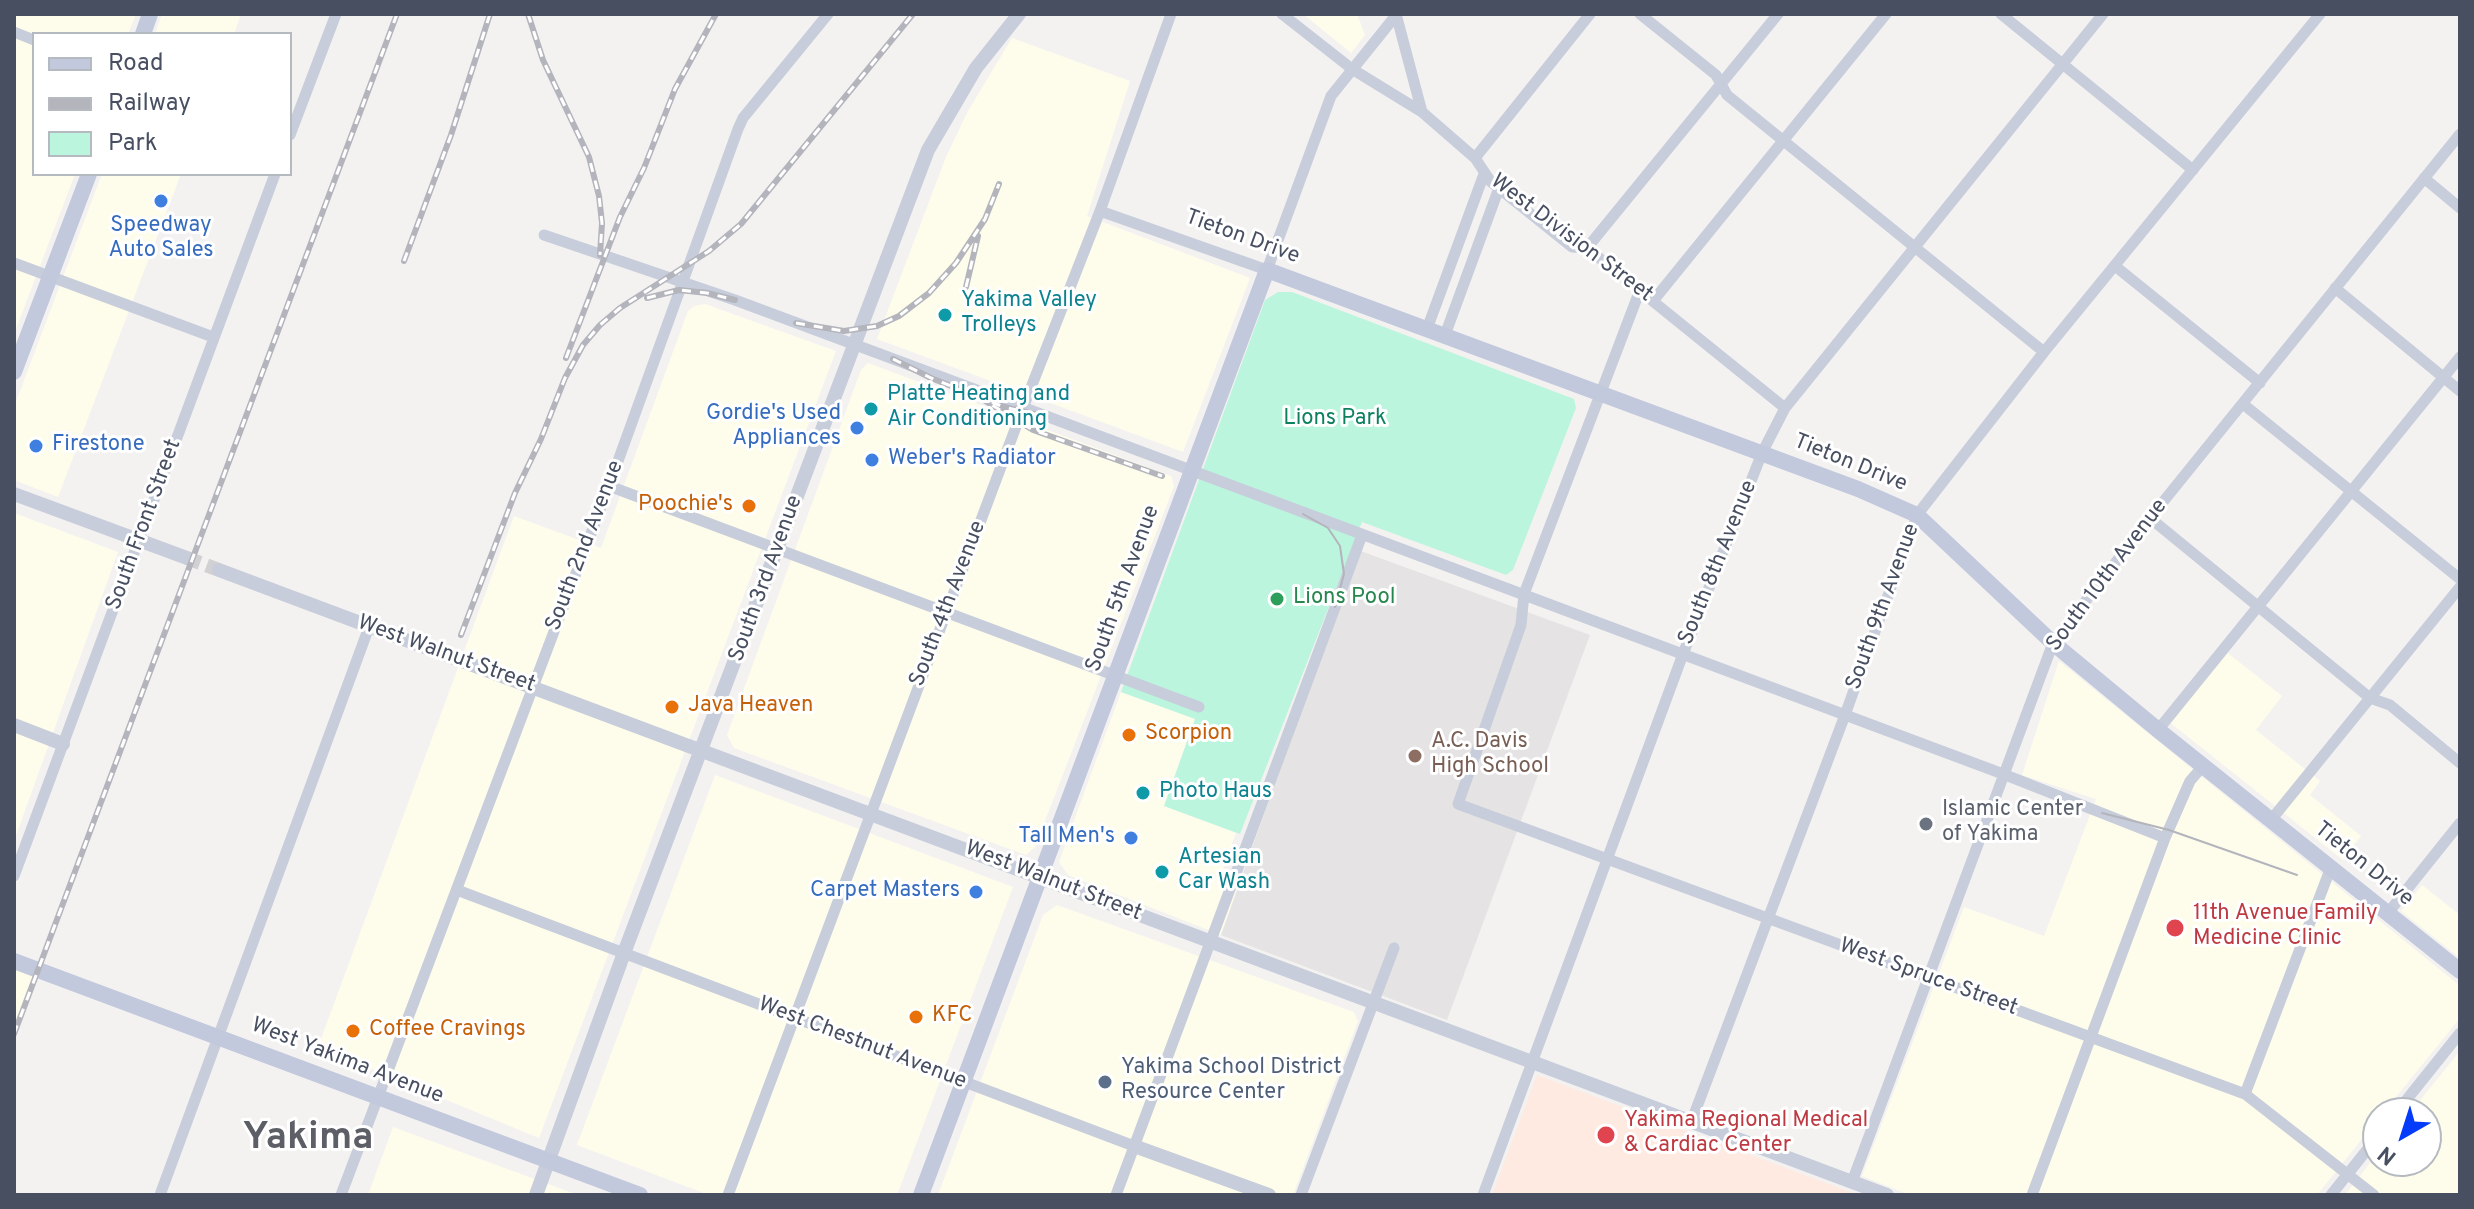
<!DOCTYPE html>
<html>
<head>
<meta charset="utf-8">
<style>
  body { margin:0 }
  #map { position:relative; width:2474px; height:1209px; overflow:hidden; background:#f4f2f1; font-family:Overpass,sans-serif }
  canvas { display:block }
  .frame { position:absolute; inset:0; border:16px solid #474f61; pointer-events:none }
  .legend { position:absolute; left:32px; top:32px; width:260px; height:144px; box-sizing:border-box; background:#fff; border:2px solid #b5b9c0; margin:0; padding:10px 14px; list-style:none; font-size:24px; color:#474f61 }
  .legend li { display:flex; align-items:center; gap:16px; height:40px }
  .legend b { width:40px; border:2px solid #b5b9c0 }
  .north { position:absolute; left:2362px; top:1097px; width:80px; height:80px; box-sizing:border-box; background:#fff; border:2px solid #b5b9c0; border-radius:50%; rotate:219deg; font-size:22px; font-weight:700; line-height:32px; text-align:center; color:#474f61 }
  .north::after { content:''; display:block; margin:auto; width:28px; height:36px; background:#053cfa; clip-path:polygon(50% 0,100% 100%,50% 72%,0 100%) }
</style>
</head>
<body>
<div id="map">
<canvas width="2474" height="1209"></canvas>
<div class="frame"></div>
<ul class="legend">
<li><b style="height:10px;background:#c2c9dc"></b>Road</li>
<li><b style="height:10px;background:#b3b4bc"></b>Railway</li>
<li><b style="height:22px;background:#bcf5de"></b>Park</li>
</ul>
<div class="north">N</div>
</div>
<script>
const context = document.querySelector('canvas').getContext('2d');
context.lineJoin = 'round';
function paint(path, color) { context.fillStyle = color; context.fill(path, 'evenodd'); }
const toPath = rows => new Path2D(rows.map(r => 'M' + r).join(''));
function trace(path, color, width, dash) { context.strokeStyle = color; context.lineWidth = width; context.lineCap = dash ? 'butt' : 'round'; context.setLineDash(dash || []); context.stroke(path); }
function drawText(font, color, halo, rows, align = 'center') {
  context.font = font + ' Overpass,sans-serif'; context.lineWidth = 6; context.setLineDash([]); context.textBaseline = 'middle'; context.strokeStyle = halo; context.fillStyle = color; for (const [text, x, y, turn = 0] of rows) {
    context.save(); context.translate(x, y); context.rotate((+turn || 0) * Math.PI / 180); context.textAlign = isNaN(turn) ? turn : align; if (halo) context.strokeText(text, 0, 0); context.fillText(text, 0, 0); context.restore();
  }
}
const commercial = toPath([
  [14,14,136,14,128,34,34,34,34,174,75,174,14,334],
  [162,14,241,14,234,34,155,34],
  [1303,14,1357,14,1365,35,1351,53],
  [1012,38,1130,81,1087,216,1250,278,1183,452,877,339,946,157,968,111],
  [102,174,181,174,58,497,14,480,14,407],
  [705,304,836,351,539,1138,318,1047,514,516,601,548,688,311,694,306],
  [868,363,1171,476,1174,486,1035,847,1026,855,734,748,727,735,861,370],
  [14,513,118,552,14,841],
  [2219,646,2282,696,2256,730,2320,781,2310,795,2361,836,2343,860,2163,717],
  [2059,661,2460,986,2460,1018,2383,1113,2378,1113,2378,1119,2317,1195,1910,1195,1862,1176,1964,907,2044,936,2096,799,2022,775],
  [1121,692,1195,719,1164,806,1236,833,1223,868,1242,876,1221,935,1068,875,1059,862],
  [715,775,1013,887,897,1195,709,1195,577,1145],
  [2422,885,2460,915,2460,958,2401,911],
  [1057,905,1354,1012,1358,1021,1293,1195,938,1195,1043,915],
  [14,961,38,970,14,1034],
  [2460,1051,2460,1195,2345,1195,2378,1153,2378,1161,2426,1161,2426,1113,2410,1113],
  [393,1127,578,1195,368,1195]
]);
const education = toPath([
  [1358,550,1590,635,1447,1020,1221,935]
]);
const medical = toPath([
  [1537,1075,1858,1195,1492,1195]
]);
const green = toPath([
  [1278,292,1292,292,1574,399,1576,408,1513,570,1506,575,1362,522,1240,834,1164,806,1195,719,1121,692,1265,300]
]);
const tertiaryTunnel = toPath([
  [187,558,219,570]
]);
const minor = toPath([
  [1282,14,1352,69,1422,112,1475,158,1491,182,1572,247,1587,248,1785,408],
  [1396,14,1422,112],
  [1640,14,1716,75,1727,95,2044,352],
  [2001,14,2193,170],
  [14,32,34,40],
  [290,135,336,14],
  [1475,158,1590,14],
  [2424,178,2460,208],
  [1100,211,1267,270,1331,96,1397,14],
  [544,235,735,300,939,376,2003,774,2165,838],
  [1587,248,1778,14],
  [14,263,213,337],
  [2115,266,2260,383],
  [2335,288,2460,391],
  [1640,290,1524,594,1521,625,1458,804,2245,1094,2374,1195],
  [1653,301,1886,14],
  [1427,329,1484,174],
  [1445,335,1499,188],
  [2243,404,2460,579],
  [609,486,1199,707],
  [2150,518,2370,698,2390,705,2460,763],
  [2158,730,2460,357],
  [2271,820,2460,587],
  [14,876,275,174],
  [457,890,1134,1146],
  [2388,913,2460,823],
  [2245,1094,2331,867],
  [2396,1113,2460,1033],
  [1692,1120,1845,715,1917,515,2044,352,2320,14],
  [1852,1182,2053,643,2150,518,2460,134],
  [160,1195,369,627],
  [341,1195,609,486,738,129,743,118,828,14],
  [728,1195,1023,408,1100,211,1171,14],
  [1116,1195,1362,535],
  [1301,1195,1394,948],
  [1483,1195,1683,654,1762,453,1785,408,2103,14],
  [2032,1195,2165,838,2190,781,2204,765],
  [2331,1195,2378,1136]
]);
const tertiary = toPath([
  [14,494,187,558],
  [219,570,1887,1195],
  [14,725,63,744],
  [1134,1146,1269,1195],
  [536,1195,624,953,928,150,976,68,1019,14]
]);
const secondary = toPath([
  [143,34,150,14],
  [14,372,89,174],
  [14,961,640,1195],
  [921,1195,1267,270,1858,489,1917,515,2053,643,2158,730,2460,971]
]);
const tram = toPath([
  [1303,514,1328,528,1340,546,1344,574,1335,607],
  [2102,813,2169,830,2297,875]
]);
const rail = toPath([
  [528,14,543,60,589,157,599,196,602,223,600,255],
  [404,261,451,135,490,14],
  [966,287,978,236],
  [647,298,679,290,707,293,735,300],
  [796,323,844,331,877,326,899,316,929,293,956,263,985,219,999,184],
  [566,358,620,217,644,168,675,89,716,14],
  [893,359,931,378,1004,407,1046,417],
  [977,396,1033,430,1162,476],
  [461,635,515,493,541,439,565,378,583,345,600,325,620,308,709,251,741,224,913,14],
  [14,1034,397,14]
]);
const markers = [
  [161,201,8,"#3f7fe0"],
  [945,315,8,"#0f9aa8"],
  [871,409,8,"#0f9aa8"],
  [857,428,8,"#3f7fe0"],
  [36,446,8,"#3f7fe0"],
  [872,460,8,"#3f7fe0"],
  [749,506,8,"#e8710a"],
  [1277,599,8,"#2e9e5b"],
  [672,707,8,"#e8710a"],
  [1129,735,8,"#e8710a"],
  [1415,756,8,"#8d6e63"],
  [1143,793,8,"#0f9aa8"],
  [1926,824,8,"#6b7280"],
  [1131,838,8,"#3f7fe0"],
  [1162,872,8,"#0f9aa8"],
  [976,892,8,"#3f7fe0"],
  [2175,928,10,"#e0444e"],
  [916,1017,8,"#e8710a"],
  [353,1031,8,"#e8710a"],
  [1105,1082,8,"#5c6f8a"],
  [1606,1135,10,"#e0444e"]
];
const shopNames = [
  ["Speedway",161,227,"center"],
  ["Auto Sales",161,252,"center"],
  ["Gordie's Used",841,415],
  ["Appliances",841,440],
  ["Firestone",52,446,"left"],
  ["Weber's Radiator",888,460,"left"],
  ["Tall Men's",1115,838],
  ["Carpet Masters",960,892]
];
const streetNames = [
  ["Tieton Drive",1242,238,20],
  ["West Division Street",1571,239,37],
  ["Tieton Drive",1850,464,22],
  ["South Front Street",145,525,-70],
  ["South 2nd Avenue",586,546,-69],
  ["South 8th Avenue",1719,563,-68],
  ["South 10th Avenue",2108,576,-53],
  ["South 3rd Avenue",767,579,-70],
  ["South 5th Avenue",1124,589,-70],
  ["South 4th Avenue",949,604,-69],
  ["South 9th Avenue",1884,607,-70],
  ["West Walnut Street",446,655,20],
  ["Tieton Drive",2363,865,39],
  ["West Walnut Street",1053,882,21],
  ["West Spruce Street",1928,978,20],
  ["West Chestnut Avenue",862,1044,21],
  ["West Yakima Avenue",347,1062,21]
];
const cultureNames = [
  ["Yakima Valley",961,302],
  ["Trolleys",961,327],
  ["Platte Heating and",887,396],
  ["Air Conditioning",887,421],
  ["Photo Haus",1159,793],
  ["Artesian",1178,859],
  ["Car Wash",1178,884]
];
const parkNames = [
  ["Lions Park",1335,420]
];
const foodNames = [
  ["Poochie's",733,506,"right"],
  ["Java Heaven",688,707],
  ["Scorpion",1145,735],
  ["KFC",932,1017],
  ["Coffee Cravings",369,1031]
];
const leisureNames = [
  ["Lions Pool",1293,599]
];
const educationNames = [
  ["A.C. Davis",1431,743],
  ["High School",1431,768]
];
const worshipNames = [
  ["Islamic Center",1942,811],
  ["of Yakima",1942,836]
];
const healthNames = [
  ["11th Avenue Family",2193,915],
  ["Medicine Clinic",2193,940],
  ["Yakima Regional Medical",1624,1122],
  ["& Cardiac Center",1624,1147]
];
const serviceNames = [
  ["Yakima School District",1121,1069],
  ["Resource Center",1121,1094]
];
const townNames = [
  ["Yakima",308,1140]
];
paint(commercial, '#fefdeb');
paint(education, '#e5e3e3');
paint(medical, '#feeae1');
paint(green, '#bcf5de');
trace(tertiaryTunnel, '#d1d1d4', 14, [14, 7]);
trace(minor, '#c7cdda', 11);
trace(tertiary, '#c7cdda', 14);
trace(secondary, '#c2c9dc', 16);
trace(tram, '#b3b4bc', 2);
trace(rail, '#b3b4bc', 6);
trace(rail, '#fff', 3, [9]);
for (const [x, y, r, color] of markers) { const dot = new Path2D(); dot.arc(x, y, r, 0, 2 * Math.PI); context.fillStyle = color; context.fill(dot); trace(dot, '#fff', 3); }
drawText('22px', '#366cbe', '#fff', shopNames, 'right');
drawText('22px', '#474f61', '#fff', streetNames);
drawText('22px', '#0d838f', '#fff', cultureNames, 'left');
drawText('22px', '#0d815f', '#fff', parkNames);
drawText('22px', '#c56008', '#fff', foodNames, 'left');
drawText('22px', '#27864d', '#fff', leisureNames, 'left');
drawText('22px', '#785e54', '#fff', educationNames, 'left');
drawText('22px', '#5b616d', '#fff', worshipNames, 'left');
drawText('22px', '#be3a42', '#fff', healthNames, 'left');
drawText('22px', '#4e5e75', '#fff', serviceNames, 'left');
drawText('bold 38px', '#5d5f67', '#fff', townNames);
</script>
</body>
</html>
